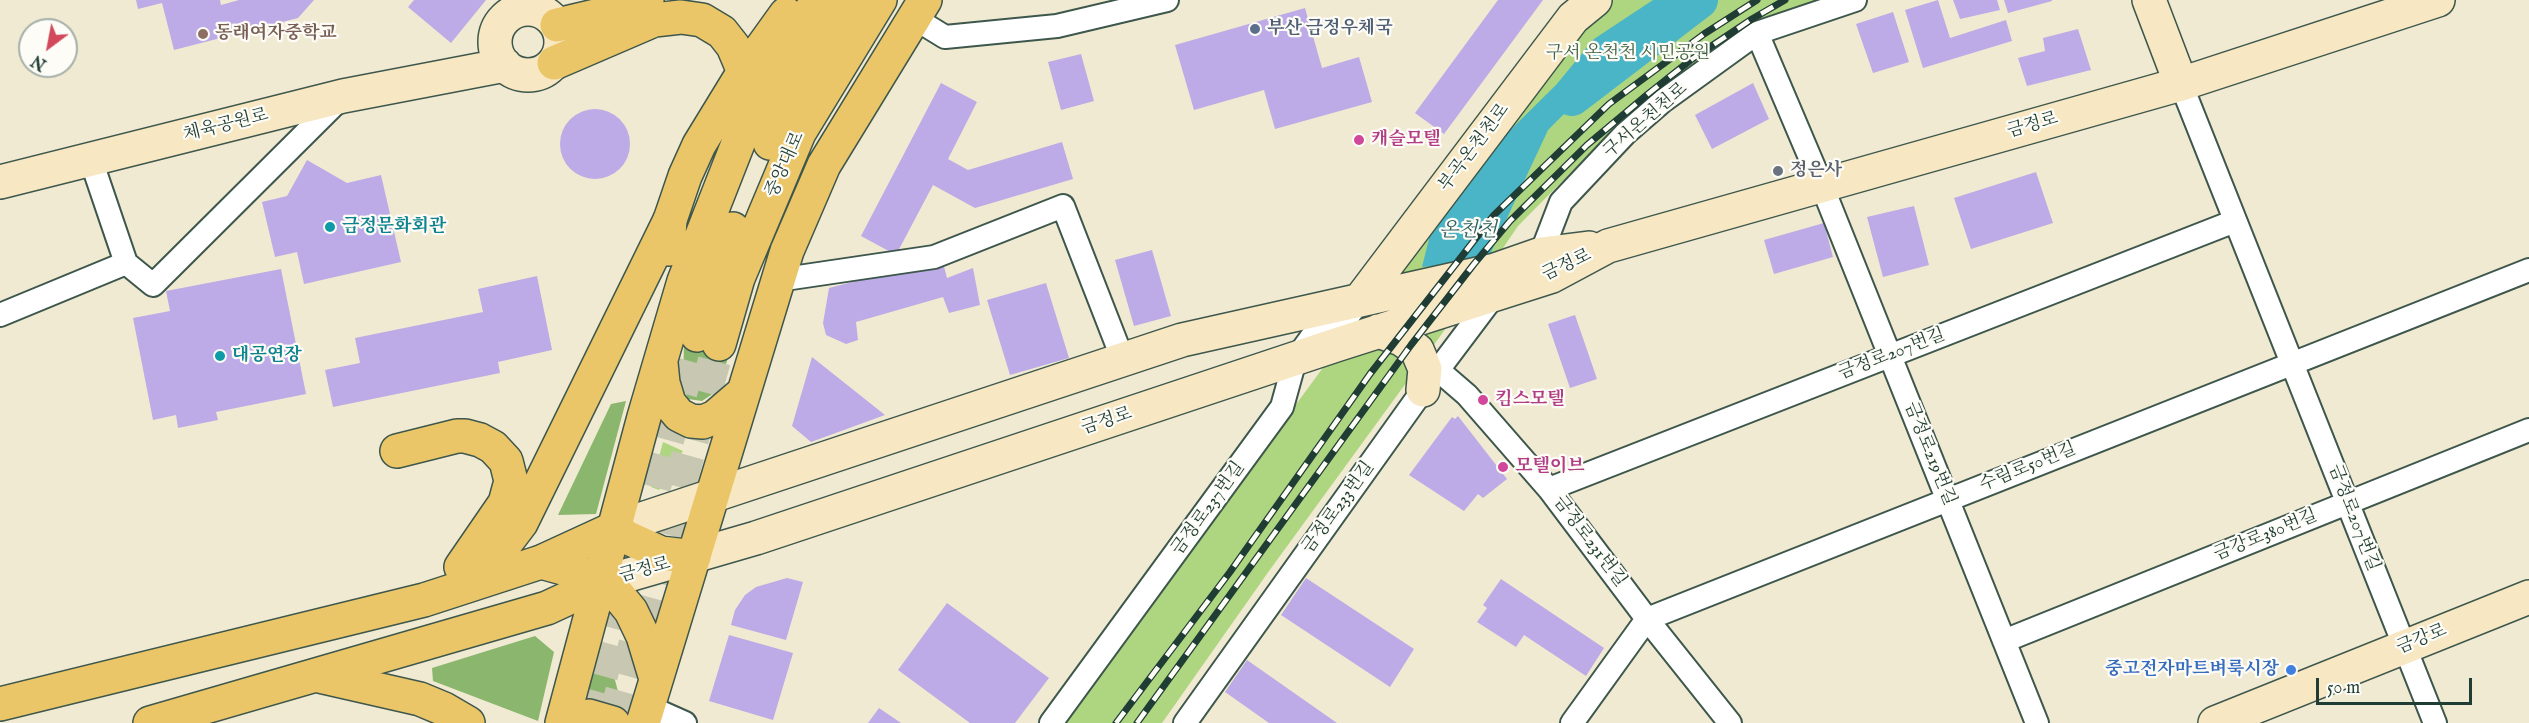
<!DOCTYPE html>
<html>
<head>
<meta charset="utf-8">
<style>
  body { margin:0 }
  #map { position:relative; width:2529px; height:723px; overflow:hidden; background:#f1ead2; font-family:"IM FELL English",serif }
  canvas { display:block }
  .north { position:absolute; left:18px; top:18px; width:60px; height:60px; box-sizing:border-box; background:#fdfcf7; border:2px solid #a4b0a9; border-radius:50%; rotate:212deg; font-size:16px; font-weight:700; line-height:24px; text-align:center; color:#1f3d34 }
  .north::after { content:''; display:block; margin:auto; width:21px; height:27px; background:#d1495b; clip-path:polygon(50% 0,100% 100%,50% 72%,0 100%) }
  .scale { position:absolute; left:2316px; top:678px; width:156px; height:27px; box-sizing:border-box; border:3px solid #1f3d34; border-top:0; padding-left:8px; font-size:18px; line-height:21px; white-space:nowrap; color:#1f3d34; -webkit-text-stroke:4px #fdfcf7; paint-order:stroke }
</style>
</head>
<body>
<div id="map">
<canvas width="2529" height="723"></canvas>
<div class="north">N</div>
<div class="scale">50 m</div>
</div>
<script>
const context = document.querySelector('canvas').getContext('2d');
context.lineJoin = 'round';
function paint(path, color) { context.fillStyle = color; context.fill(path, 'evenodd'); }
const toPath = rows => new Path2D(rows.map(r => 'M' + r).join(''));
function trace(path, color, width, dash) { context.strokeStyle = color; context.lineWidth = width; context.lineCap = dash ? 'butt' : 'round'; context.setLineDash(dash || []); context.stroke(path); }
function drawText(font, color, halo, rows, align = 'center') {
  context.font = font + ' "IM FELL English","Noto Serif KR",serif'; context.lineWidth = 4.5; context.setLineDash([]); context.textBaseline = 'middle'; context.strokeStyle = halo; context.fillStyle = color; for (const [text, x, y, turn = 0] of rows) {
    context.save(); context.translate(x, y); context.rotate((+turn || 0) * Math.PI / 180); context.textAlign = isNaN(turn) ? turn : align; if (halo) context.strokeText(text, 0, 0); context.fillText(text, 0, 0); context.restore();
  }
}
const green = toPath([
  [1608,0,1831,0,1723,50,1596,147,1518,226,1484,276,1269,571,1162,723,1065,723,1108,660,1464,176],
  [663,442,683,451,659,490,651,487]
]);
const forest = toPath([
  [684,341,696,348,730,352,717,391,702,401,688,399,683,387],
  [626,401,596,514,558,515,611,404],
  [535,636,554,652,538,721,433,681,432,668],
  [597,653,608,653,622,707,584,699]
]);
const water = toPath([
  [1653,0,1705,0,1640,38,1548,130,1487,261,1422,267,1431,231,1487,153,1556,85,1594,39]
]);
const river = toPath([
  [1572,97,1699,0]
]);
const building = toPath([
  [136,0,220,0,221,5,239,0,314,0,298,18,174,50,162,3,138,9],
  [414,0,486,0,451,43,408,7],
  [1498,0,1543,0,1444,134,1415,113],
  [1938,0,1950,38,2006,20,2012,41,1923,68,1905,10],
  [1953,0,1997,0,2000,10,1960,19],
  [2004,0,2052,0,2052,1,2008,13],
  [1305,8,1322,68,1359,57,1372,102,1275,129,1264,90,1194,110,1175,45],
  [1893,12,1909,62,1873,73,1856,24],
  [2078,29,2091,70,2027,86,2018,58,2045,51,2043,38],
  [1081,54,1094,101,1061,110,1048,62],
  [941,83,977,102,948,159,968,170,1062,142,1073,179,975,208,933,185,896,255,861,236],
  [1753,83,1769,119,1712,149,1695,115],
  '560 144a35 35 0 1 1 70 0a35 35 0 1 1-70 0Z',
  [307,160,347,183,381,175,401,262,304,284,297,252,275,257,262,202,287,196],
  [2036,172,2053,223,1971,249,1954,198],
  [1914,206,1929,265,1883,277,1867,217],
  [1824,223,1833,257,1774,274,1764,240],
  [1152,250,1171,316,1134,326,1115,260],
  [942,259,947,278,973,268,980,305,949,313,943,297,856,322,858,340,846,344,826,335,823,323,829,288],
  [281,269,306,394,216,412,218,420,178,428,176,415,153,420,133,318,170,311,166,291],
  [537,276,552,350,498,362,500,373,333,407,325,370,360,363,355,338,483,312,478,289],
  [1046,283,1069,358,1010,375,987,300],
  [1575,315,1597,379,1570,388,1548,324],
  [812,357,885,415,811,442,792,426],
  [1458,416,1507,479,1483,498,1478,494,1464,511,1409,475,1452,417,1455,419],
  [787,578,803,582,786,640,731,625,735,610,745,595,756,587],
  [1306,578,1414,649,1390,687,1281,615],
  [1501,579,1604,648,1586,676,1524,635,1516,647,1477,622,1487,608,1483,605],
  [947,603,1049,678,1015,723,970,723,898,670],
  [729,635,793,653,773,720,709,701],
  [1247,660,1337,723,1269,723,1225,692],
  [879,708,901,723,868,723]
]);
const primaryTunnel = toPath([
  [588,723,697,335],
  [613,723,719,344]
]);
const street = toPath([
  [914,18,945,37,1057,26,1167,0],
  [1757,33,1822,186,2037,723],
  [2181,84,2435,723],
  [91,160,126,263],
  [1531,261,1541,254,1561,202,1625,134,1663,101,1757,33,1855,0],
  [126,263,153,285,342,97],
  [778,280,934,257,1063,206,1123,360],
  [0,315,126,263],
  [1438,370,1467,395,1549,489,1647,619,1730,723],
  [1549,489,2235,221],
  [2004,641,2529,430],
  [649,707,685,723],
  [1051,723,1282,407,1295,360,1313,335,1343,323,1360,300],
  [1185,723,1423,390,1496,293],
  [1572,723,1647,619,2529,270]
]);
const secondary = toPath([
  [2149,0,2181,84],
  '495 42a33 33 0 1 1 66 0a33 33 0 1 1-66 0Z',
  [0,182,343,96,505,65],
  [1360,300,1573,18,1595,0],
  [1378,331,1401,339,1417,350,1425,369,1423,390],
  [615,528,1182,340,1495,270,1541,254,1589,248],
  [601,583,756,538,1336,345,1552,276,1608,246,2181,84,2438,0],
  [2215,723,2529,597]
]);
const primary = toPath([
  [557,25,617,11,647,0],
  [554,63,654,20,681,17,702,20,722,32,733,46,744,72],
  [770,143,849,0],
  [668,249,670,220,685,176,699,145,740,78,786,14],
  [697,335,716,272,733,229],
  [719,344,738,278,799,133,880,0],
  [661,363,663,383,669,403,679,415,691,421,703,422,715,417,743,393],
  [615,528,626,537,661,553,694,557],
  [541,562,581,573,610,588,618,595,631,611,643,636,656,679],
  [562,723,644,417,684,281,748,118,796,33,818,0],
  [574,723,589,716,613,723],
  [643,723,787,251,824,165,925,0]
]);
const highway = toPath([
  [397,451,457,436,465,436,480,440,493,447,506,461,511,481,505,503,461,567],
  [468,578,496,556,521,523,670,220],
  [319,676,420,699,444,709,468,723],
  [0,704,424,600,541,562,615,528],
  [150,723,547,608,601,583]
]);
const rail = toPath([
  [1116,723,1230,572,1370,374,1494,215,1609,104,1704,34,1757,0],
  [1137,723,1411,345,1474,264,1510,221,1587,145,1648,94,1692,59,1752,19,1785,0]
]);
const markers = [
  [1255,29,6,"#5c6f8a"],
  [203,34,6,"#8d6e63"],
  [1359,140,6,"#d1479c"],
  [1778,171,6,"#6b7280"],
  [330,227,6,"#0f9aa8"],
  [220,356,6,"#0f9aa8"],
  [1483,400,6,"#d1479c"],
  [1503,467,6,"#d1479c"],
  [2291,670,6,"#3f7fe0"]
];
const serviceNames = [
  ["부산 금정우체국",1267,29]
];
const educationNames = [
  ["동래여자중학교",215,34]
];
const parkNames = [
  ["구서 온천천 시민공원",1628,54]
];
const streetNames = [
  ["구서온천천로",1646,121,-41],
  ["체육공원로",226,126,-14],
  ["금정로",2033,126,-16],
  ["부곡온천천로",1475,148,-53],
  ["중앙대로",786,165,-66],
  ["금정로",1567,266,-25],
  ["금정로207번길",1892,355,-21],
  ["금정로",1107,422,-18],
  ["금정로219번길",1929,454,68],
  ["수림로50번길",2028,468,-22],
  ["금정로233번길",1339,508,-54],
  ["금정로237번길",1209,509,-54],
  ["금정로207번길",2353,518,69],
  ["금강로380번길",2266,536,-22],
  ["금정로231번길",1589,542,53],
  ["금정로",645,571,-15],
  ["금강로",2422,640,-22]
];
const hotelNames = [
  ["캐슬모텔",1371,140],
  ["킴스모텔",1495,400],
  ["모텔이브",1515,467]
];
const worshipNames = [
  ["정은사",1790,171]
];
const cultureNames = [
  ["금정문화회관",342,227],
  ["대공연장",232,356]
];
const shopNames = [
  ["중고전자마트벼룩시장",2279,670]
];
const waterNames = [
  ["온천천",1468,232]
];
paint(green, '#aed57f');
paint(forest, '#8ab66e');
paint(water, '#49b5c6');
trace(river, '#49b5c6', 38);
paint(building, '#bcabe6');
trace(primaryTunnel, '#c7c7b2', 33, [33, 16]);
trace(street, '#3e574c', 26);
trace(secondary, '#3e574c', 36);
trace(primary, '#3e574c', 36);
trace(highway, '#3e574c', 36);
trace(street, '#fff', 22);
trace(secondary, '#f7e8c3', 33);
trace(primary, '#ebc669', 33);
trace(highway, '#ebc669', 33);
trace(rail, '#1f3d34', 7);
trace(rail, '#fdfcf7', 4.5, [14]);
for (const [x, y, r, color] of markers) { const dot = new Path2D(); dot.arc(x, y, r, 0, 2 * Math.PI); context.fillStyle = color; context.fill(dot); trace(dot, '#fdfcf7', 2); }
drawText('bold 18px', '#4e5e75', '#fdfcf7', serviceNames, 'left');
drawText('bold 18px', '#785e54', '#fdfcf7', educationNames, 'left');
drawText('18px', '#436347', '#fdfcf7', parkNames);
drawText('18px', '#1f3d34', '#fdfcf7', streetNames);
drawText('bold 18px', '#b23c85', '#fdfcf7', hotelNames, 'left');
drawText('bold 18px', '#5b616d', '#fdfcf7', worshipNames, 'left');
drawText('bold 18px', '#0d838f', '#fdfcf7', cultureNames, 'left');
drawText('bold 18px', '#366cbe', '#fdfcf7', shopNames, 'right');
drawText('italic 20px', '#2c6160', '#fdfcf7', waterNames);
</script>
</body>
</html>
